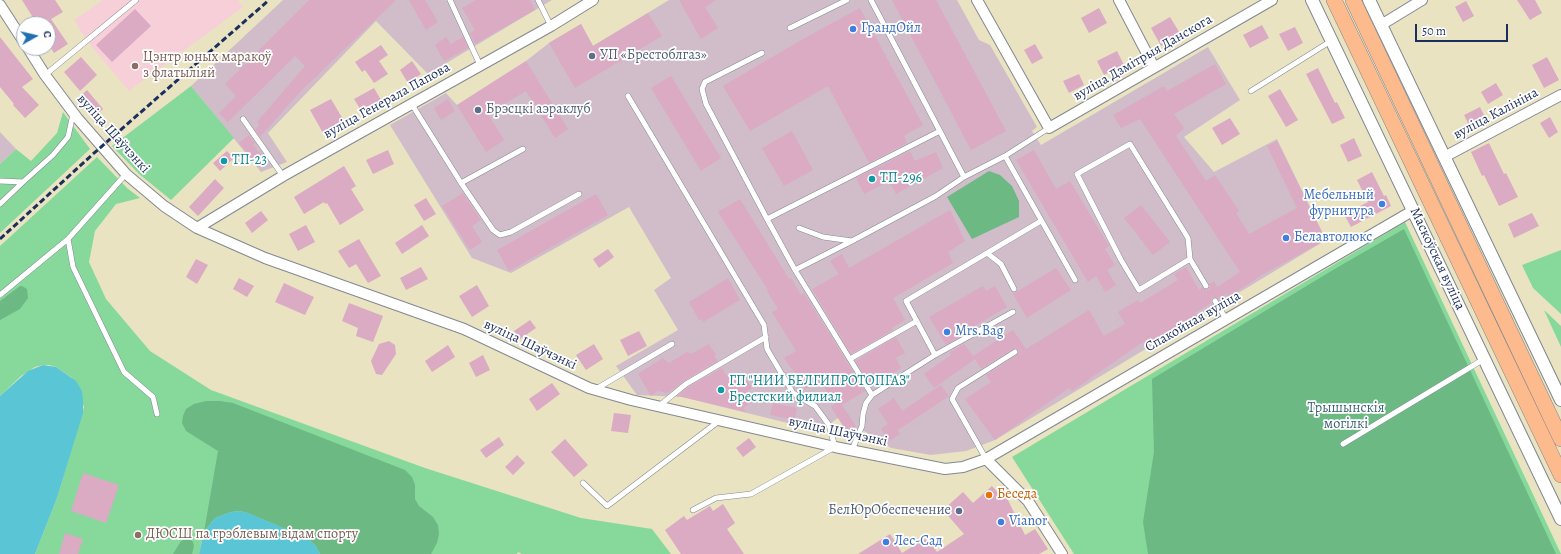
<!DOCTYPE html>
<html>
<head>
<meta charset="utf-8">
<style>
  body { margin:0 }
  #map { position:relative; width:1561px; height:554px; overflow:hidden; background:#e9e3c2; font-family:Alegreya,serif }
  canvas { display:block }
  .north { position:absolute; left:16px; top:16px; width:40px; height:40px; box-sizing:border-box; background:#fff; border:1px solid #a4acbf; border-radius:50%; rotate:82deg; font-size:11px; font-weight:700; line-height:16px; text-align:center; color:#1b2f5e }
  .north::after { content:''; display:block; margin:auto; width:14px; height:18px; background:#1f6fb2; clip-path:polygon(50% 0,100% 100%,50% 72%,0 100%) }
  .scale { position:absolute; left:1415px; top:24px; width:93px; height:18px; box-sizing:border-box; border:2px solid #1b2f5e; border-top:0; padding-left:5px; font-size:12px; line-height:14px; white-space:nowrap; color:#1b2f5e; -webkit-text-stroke:3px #fff; paint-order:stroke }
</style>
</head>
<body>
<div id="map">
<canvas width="1561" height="554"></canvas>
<div class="north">С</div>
<div class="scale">50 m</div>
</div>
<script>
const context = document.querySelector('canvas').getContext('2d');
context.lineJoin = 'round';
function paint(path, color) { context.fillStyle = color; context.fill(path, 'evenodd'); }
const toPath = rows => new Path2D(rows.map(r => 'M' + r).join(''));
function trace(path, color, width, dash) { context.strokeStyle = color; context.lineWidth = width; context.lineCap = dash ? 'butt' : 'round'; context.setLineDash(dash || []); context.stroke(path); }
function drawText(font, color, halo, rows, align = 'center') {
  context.font = font + ' Alegreya,serif'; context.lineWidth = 3.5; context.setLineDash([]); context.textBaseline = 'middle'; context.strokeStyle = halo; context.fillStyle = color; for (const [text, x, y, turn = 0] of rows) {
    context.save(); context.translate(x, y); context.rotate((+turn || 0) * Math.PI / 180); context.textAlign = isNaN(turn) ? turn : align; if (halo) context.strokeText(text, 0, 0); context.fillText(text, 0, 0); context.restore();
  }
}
const built = toPath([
  [103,0,238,0,243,7,129,91,87,41,74,20]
]);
const industrial = toPath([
  [283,0,552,0,428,74,376,21,268,133,287,162,261,172,191,86],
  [669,0,957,0,979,40,990,45,1037,127,1032,131,1041,145,1208,47,1240,100,1184,137,1214,172,1277,139,1326,240,995,440,966,451,931,455,891,448,864,431,847,432,838,418,820,431,682,397,637,395,616,366,678,330,654,290,671,278,629,207,511,273,472,258,390,125,446,93,457,105,526,61,549,43,581,24,593,46],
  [0,132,16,149,0,164]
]);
const green = toPath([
  [191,86,234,138,171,200,139,174,112,146],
  [63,112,90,149,0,233,0,164,16,149,31,161,57,133],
  [97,157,127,188,140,198,116,204,95,231,89,262,106,299,150,351,211,390,425,468,581,518,652,529,671,554,522,554,518,552,517,554,320,554,311,541,240,511,231,512,215,518,204,532,199,554,35,554,57,498,84,407,72,378,56,367,49,365,43,365,35,367,21,376,0,396,0,246],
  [1405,222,1561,554,1074,554,1012,457],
  [1561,250,1561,314,1533,288,1522,265],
  [1544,310,1561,326,1561,347]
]);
const forest = toPath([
  [989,171,1000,175,1012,186,1019,201,1019,217,972,239,947,197],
  [1404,229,1556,554,1148,554,1143,522,1154,452,1152,379,1338,267],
  [20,286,22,286,27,289,28,298,20,309,0,320,0,301],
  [206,401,220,401,233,403,405,470,412,477,415,485,415,499,419,506,433,517,438,525,439,534,437,543,431,554,320,554,316,546,307,538,248,513,240,511,231,512,215,518,204,532,218,451,186,431,182,423,183,416,186,409,194,404],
  [186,538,189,538,193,542,194,546,192,554,173,554,181,541]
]);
const water = toPath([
  [43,365,56,367,76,381,82,391,83,401,83,413,57,498,35,554,0,554,0,396,28,371],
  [240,511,248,513,307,538,316,546,320,554,199,554,204,532,215,518,231,512]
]);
const building = toPath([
  [22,0,55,0,63,12,51,19,68,44,54,53,48,44,48,24,37,24],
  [309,0,396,0,300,92,260,137,255,129,260,125,257,122,305,66,295,56,228,122,219,113,236,96,225,84],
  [409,0,425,0,438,22,426,30],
  [476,0,530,0,535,10,475,44,470,33,475,30,462,8],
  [679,0,716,0,705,7,718,28,701,39],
  [892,0,936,0,1006,131,971,150],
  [1517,0,1535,0,1542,13,1530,20],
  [1466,1,1474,16,1463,22,1455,7],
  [860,8,923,125,904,136,907,143,869,163,828,86,750,131,723,86,803,39],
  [1099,8,1107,23,1089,33,1081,18],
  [135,9,151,26,112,62,96,45],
  [648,13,662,36,575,88,549,43,581,24,593,46],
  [1170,17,1181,35,1161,46,1151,28],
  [1262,25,1269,38,1250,48,1243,35],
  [1295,27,1303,43,1288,51,1279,34],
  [0,37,33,79,22,87,39,105,25,118,13,105,14,104,0,87],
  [446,37,451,44,463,37,468,48,444,61,435,45],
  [1035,44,1043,58,1032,64,1024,50],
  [381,45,388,55,379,61,388,74,374,83,365,70,362,72,355,62],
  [1117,51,1124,65,1104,75,1097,61],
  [81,57,97,75,80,91,64,72],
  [1547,57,1559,80,1544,88,1532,65],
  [412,61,421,74,408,83,400,70],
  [526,61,568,129,555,138,526,91,488,114,504,140,486,152,457,105],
  [1215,64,1226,84,1174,114,1184,128,1176,136,1206,181,1215,175,1239,211,1236,213,1249,234,1297,208,1267,146,1277,141,1326,240,1265,273,1228,297,1226,294,1218,299,1213,297,1211,299,1211,303,1195,313,1199,319,1183,329,1180,324,1145,345,1143,342,1072,391,1069,388,995,440,965,399,991,382,986,375,1017,355,1019,350,1016,348,1013,349,981,369,975,359,934,388,924,374,951,355,950,352,964,344,973,356,1013,330,1026,349,1089,310,1104,336,1125,324,1118,312,1138,300,1140,303,1178,280,1174,274,1186,267,1199,290,1202,288,1208,290,1210,288,1209,284,1214,281,1217,287,1240,272,1140,119,1121,128,1113,115,1164,86,1167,91],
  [1318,68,1335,103,1337,102,1345,118,1332,124,1306,74],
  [1079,74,1084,85,1069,93,1063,81],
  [671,76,721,158,701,171,651,88],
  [1496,83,1503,95,1488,104,1481,92],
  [374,88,381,100,362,112,354,99],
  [1280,89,1298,120,1286,127,1268,96],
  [87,90,103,109,94,117,78,98],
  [331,99,344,121,323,133,310,110],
  [448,99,455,111,441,120,434,108],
  [1480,107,1487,121,1471,129,1464,115],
  [1550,117,1558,132,1549,138,1540,123],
  [1230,118,1240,134,1222,145,1212,128],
  [792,131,813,170,784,186,762,148],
  [249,135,255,143,253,145,265,159,257,165,239,143],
  [1354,138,1362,156,1348,162,1340,145],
  [1489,143,1504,174,1506,173,1518,197,1499,206,1484,175,1482,176,1471,152],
  [388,150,394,164,373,174,366,160],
  [1034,150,1056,189,1070,181,1109,246,1105,249,1115,265,1107,270,1116,285,1105,292,1096,276,1088,282,1016,160],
  [227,151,234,158,220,171,213,163],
  [910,151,915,161,936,152,943,168,896,194,889,181,864,194,856,178],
  [344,166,356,186,351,189,364,210,340,225,327,203,325,204,324,202,304,214,294,197],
  [1372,172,1384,196,1386,195,1391,206,1351,227,1344,214,1368,202,1357,180],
  [215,179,224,188,198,216,189,207],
  [463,193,481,220,472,226,482,242,470,250,442,206],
  [596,194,608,215,509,271,497,250],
  [426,198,436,214,424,221,414,205],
  [740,199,789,279,791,278,801,295,804,293,865,391,842,405,856,426,847,432,831,407,835,404,819,380,806,389,784,358,796,351,772,312,778,309,767,291,768,290,718,212],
  [1141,205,1170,242,1153,255,1124,218],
  [950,210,965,241,948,252,953,263,893,298,905,320,892,328,893,330,851,354,812,289,839,274,830,261,842,254,849,268],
  [261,211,268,220,252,233,245,223],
  [1532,213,1539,226,1514,238,1508,224],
  [306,225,315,242,298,251,289,234],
  [422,225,429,236,402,254,395,243],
  [359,239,381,276,368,283,356,264,349,268,338,251],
  [608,249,614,257,599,268,593,259],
  [196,259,208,265,197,284,186,277],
  [421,267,428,279,406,290,400,278],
  [1056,268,1071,290,1027,318,1013,294],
  [239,278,254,286,247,297,233,289],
  [728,278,740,300,703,322,702,319,699,320,689,302],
  [284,283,314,297,305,315,275,302],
  [477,285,489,306,472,317,459,296],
  [983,286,986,291,995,286,1007,307,958,336,959,337,946,345,929,317],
  [349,303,383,316,373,342,356,336,358,328,342,321],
  [530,320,536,328,520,339,514,331],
  [639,331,647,346,628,356,620,340],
  [896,337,905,353,896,358,901,368,871,386,855,361],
  [389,341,395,345,396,354,382,375,376,374,371,361,379,344],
  [594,344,603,359,586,370,576,355],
  [709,344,716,355,714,356,718,361,684,381,668,393,658,391,651,396,638,374,663,358,669,363,687,352,691,354],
  [448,345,455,357,432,372,425,361],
  [483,355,490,370,476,377,469,363],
  [722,368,728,378,732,375,736,382,744,376,752,388,746,392,752,402,743,408,746,412,678,396,688,387],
  [552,383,560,394,537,411,529,399],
  [941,385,949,396,898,430,900,434,889,441,881,429,888,424,878,409,894,398,902,411],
  [773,403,797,408,795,420,770,415],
  [614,413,631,415,628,433,611,431],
  [499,437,504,445,486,458,480,450],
  [749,438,756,447,743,457,736,448],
  [565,439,588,465,574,477,551,452],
  [517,455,525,463,513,475,505,467],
  [83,473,119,485,106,523,71,511],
  [992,486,1002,497,1005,494,1025,535,1035,529,1048,549,1039,554,858,554,890,534,902,553,928,537,937,552,964,534,943,510,963,492,973,503],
  [723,504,735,523,727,529,744,554,681,554,665,530,684,516,687,520,710,506,713,511],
  [65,533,83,539,78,554,59,554]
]);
const service = toPath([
  [450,0,480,65],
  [538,0,551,26],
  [871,0,964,177],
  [790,28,847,0],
  [762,53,705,82,702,89,706,104,767,219,795,270,852,241],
  [45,75,136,0],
  [1251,91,1331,41],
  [628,96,764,325,767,349,793,393,815,406,829,425,835,447,751,494,716,498,693,510],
  [411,103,461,183,493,230,500,235,511,232,579,194],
  [243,119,283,176],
  [1005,156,1075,280],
  [126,174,68,239,73,267,124,372,153,397,157,414],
  [0,181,23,182,53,155,68,137,73,114],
  [461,183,523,149],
  [0,204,23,182],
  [767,219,940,131],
  [799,228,823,237,852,241,936,196,964,177,1005,156,1049,128],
  [987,253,1001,264,1014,289],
  [1190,259,1139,290,1121,260,1077,174,1130,144,1188,238,1190,259,1206,286],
  [795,270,872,395],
  [0,295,68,239],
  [1215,301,1226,319],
  [935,355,1013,312],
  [850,359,917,321],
  [596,389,672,344],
  [659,406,686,384,766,337],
  [1343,444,1484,359],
  [852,450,862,426,863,414,866,403,872,395,935,355,906,301,1041,221],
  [986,459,952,399,958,388,1015,352],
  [583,483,607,506,719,421]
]);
const minor = toPath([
  [977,0,1049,128,1272,0],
  [1119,0,1154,67],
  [0,5,24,42],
  [1381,25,1422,0],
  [28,48,45,75,78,119,126,174,164,206,197,228,265,258,464,329,589,388,631,400,835,447,945,469,963,467,986,459,1414,210],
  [1444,157,1561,95],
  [197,228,283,176,551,26,593,0],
  [986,459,1028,501,1062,554]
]);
const tertiary = toPath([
  [1312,0,1561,519],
  [1369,0,1561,400]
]);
const primary = toPath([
  [1334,0,1561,475],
  [1353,0,1561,439]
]);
const rail = toPath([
  [0,239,93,154,269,0]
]);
const markers = [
  [853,29,4,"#3f7fe0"],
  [592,56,4,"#5c6f8a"],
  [135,66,4,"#8d6e63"],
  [478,110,4,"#5c6f8a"],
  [224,161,4,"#0f9aa8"],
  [872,179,4,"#0f9aa8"],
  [1382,204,4,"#3f7fe0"],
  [1286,238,4,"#3f7fe0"],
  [947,332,4,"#3f7fe0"],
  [721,390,4,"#0f9aa8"],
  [989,495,4,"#e8710a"],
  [959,511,4,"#5c6f8a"],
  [1001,522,4,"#3f7fe0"],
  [138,535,4,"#8d6e63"],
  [886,542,4,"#3f7fe0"]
];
const shopNames = [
  ["ГрандОйл",861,29],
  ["Мебельный",1374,196,"right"],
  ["фурнитура",1374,212,"right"],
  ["Белавтолюкс",1294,238],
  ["Mrs.Bag",955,332],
  ["Vianor",1009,522],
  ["Лес-Сад",894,542]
];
const serviceNames = [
  ["УП «Брестоблгаз»",600,56],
  ["Брэсцкі аэраклуб",486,110],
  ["БелЮрОбеспечение",951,511,"right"]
];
const educationNames = [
  ["Цэнтр юных маракоў",143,58],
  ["з флатыліяй",143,74],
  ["ДЮСШ па грэблевым відам спорту",146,535]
];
const streetNames = [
  ["вуліца Дзмітрыя Данскога",1143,58,-30],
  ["вуліца Генерала Папова",387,101,-29],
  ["вуліца Калініна",1496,114,-28],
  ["вуліца Шаўчэнкі",113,134,48],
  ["Маскоўская вуліца",1437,259,65],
  ["Спакойная вуліца",1193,322,-30],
  ["вуліца Шаўчэнкі",530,345,25],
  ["вуліца Шаўчэнкі",838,432,12]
];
const cultureNames = [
  ["ТП-23",232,161],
  ["ТП-296",880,179],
  ["ГП \"НИИ БЕЛГИПРОТОПГАЗ\"",729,382],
  ["Брестский филиал",729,398]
];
const parkNames = [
  ["Трышынскія",1346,409],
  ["могілкі",1346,425]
];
const foodNames = [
  ["Беседа",997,495]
];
paint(built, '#f6cfd8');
paint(industrial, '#d1bdca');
paint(green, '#86d99b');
paint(forest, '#6cb983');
paint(water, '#5ac5d5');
paint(building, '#dbaac3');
trace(service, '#828990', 6);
trace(minor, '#828990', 12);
trace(tertiary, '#828990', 14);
trace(primary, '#828990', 16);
trace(service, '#fff', 5);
trace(minor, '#fff', 10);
trace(tertiary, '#fff', 12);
trace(primary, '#fcba8d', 15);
trace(rail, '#1b2f5e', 3, [6, 3]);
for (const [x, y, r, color] of markers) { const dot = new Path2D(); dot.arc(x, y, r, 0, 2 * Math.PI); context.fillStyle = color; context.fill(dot); trace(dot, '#fff', 1.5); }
drawText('14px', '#366cbe', '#fff', shopNames, 'left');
drawText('14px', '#4e5e75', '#fff', serviceNames, 'left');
drawText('14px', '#785e54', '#fff', educationNames, 'left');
drawText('14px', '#1b2f5e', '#fff', streetNames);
drawText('14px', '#0d838f', '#fff', cultureNames, 'left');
drawText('14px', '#3b6270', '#fff', parkNames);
drawText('14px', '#c56008', '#fff', foodNames, 'left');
</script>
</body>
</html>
